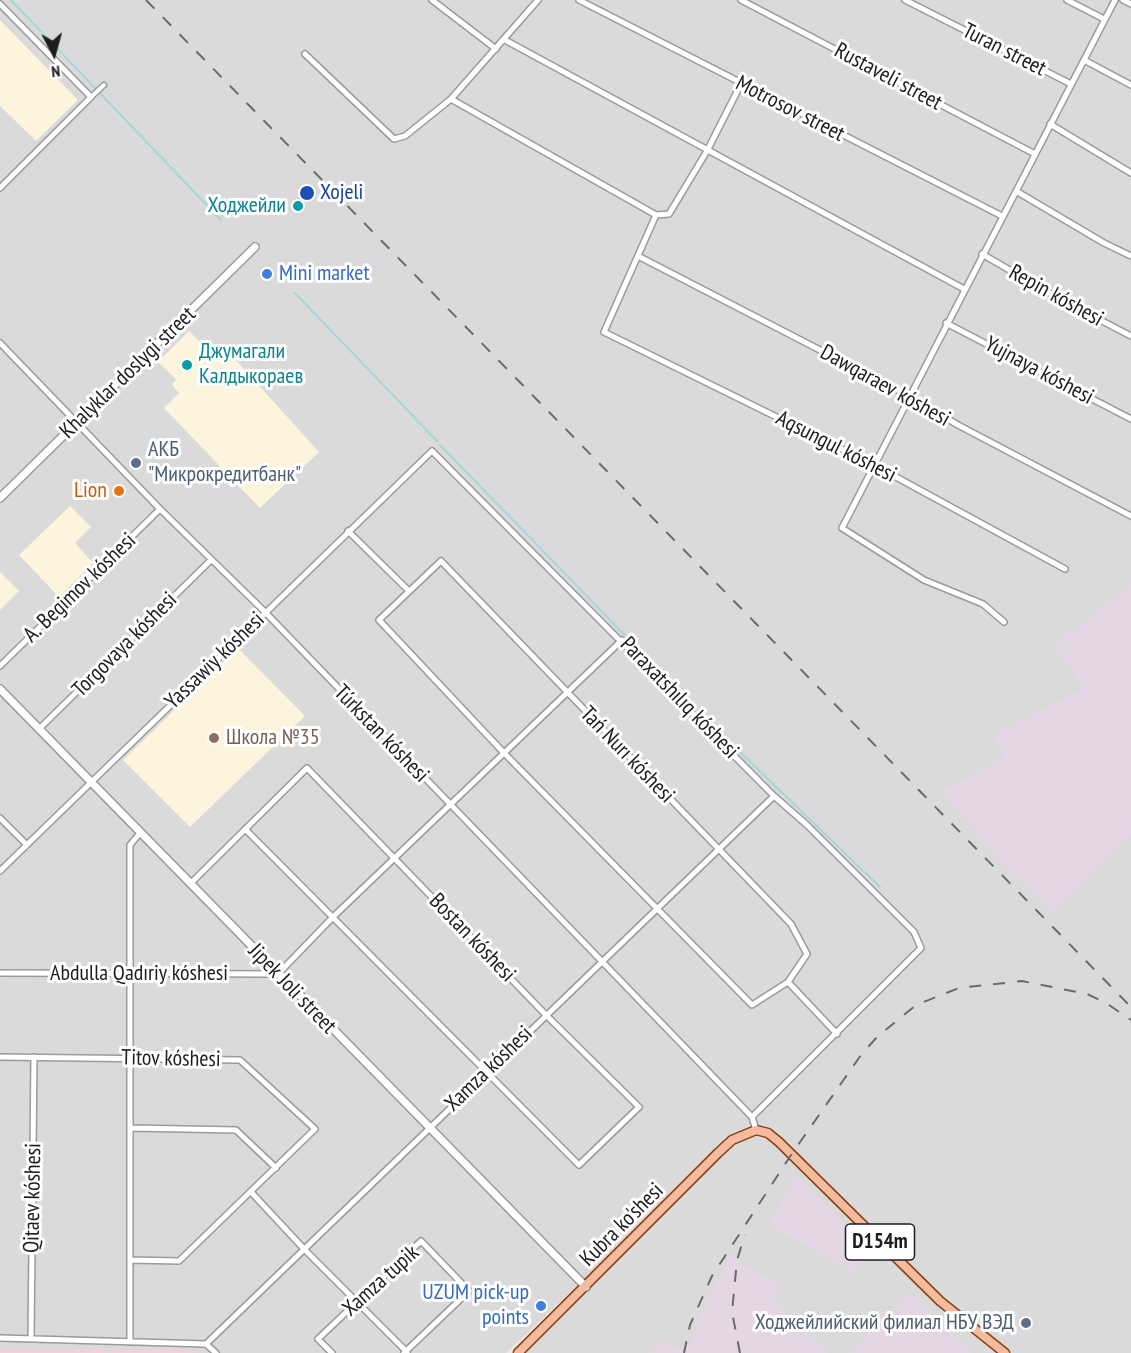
<!DOCTYPE html>
<html>
<head>
<meta charset="utf-8">
<style>
  body { margin:0 }
  #map { position:relative; width:1131px; height:1353px; overflow:hidden; background:#ede7e3; font-family:"PT Sans Narrow",sans-serif }
  canvas { display:block }
  .north { position:absolute; left:24px; top:24px; width:60px; height:60px; -webkit-text-stroke:4px #fff; paint-order:stroke; rotate:174deg; font-size:16px; font-weight:700; line-height:24px; text-align:center; color:#1d1d1d }
  .north::after { content:''; display:block; margin:auto; width:21px; height:27px; background:#1d1d1d; clip-path:polygon(50% 0,100% 100%,50% 72%,0 100%) }
</style>
</head>
<body>
<div id="map">
<canvas width="1131" height="1353"></canvas>
<div class="north">N</div>
</div>
<script>
const context = document.querySelector('canvas').getContext('2d');
context.lineJoin = 'round';
function paint(path, color) { context.fillStyle = color; context.fill(path, 'evenodd'); }
const toPath = rows => new Path2D(rows.map(r => 'M' + r).join(''));
function trace(path, color, width, dash) { context.strokeStyle = color; context.lineWidth = width; context.lineCap = dash ? 'butt' : 'round'; context.setLineDash(dash || []); context.stroke(path); }
function drawText(font, color, halo, rows, align = 'center') {
  context.font = font + ' "PT Sans Narrow",sans-serif'; context.lineWidth = 6; context.setLineDash([]); context.textBaseline = 'middle'; context.strokeStyle = halo; context.fillStyle = color; for (const [text, x, y, turn = 0] of rows) {
    context.save(); context.translate(x, y); context.rotate((+turn || 0) * Math.PI / 180); context.textAlign = isNaN(turn) ? turn : align; if (halo) context.strokeText(text, 0, 0); context.fillText(text, 0, 0); context.restore();
  }
}
const residential = toPath([
  [0,0,1131,0,1131,1353,525,1353,582,1281,506,1353,0,1353]
]);
const commercial = toPath([
  [0,1347,51,1350,104,1347,104,1351,181,1348,200,1353,0,1353]
]);
const industrial = toPath([
  [1131,584,1131,834,1053,914,1019,876,1014,879,942,791,1005,758,993,735,1085,688,1054,647],
  [797,1176,872,1253,858,1268,852,1271,768,1225],
  [729,1257,781,1285,773,1301,827,1353,648,1353,662,1339,671,1347,691,1346,700,1312],
  [909,1292,972,1353,849,1353]
]);
const education = toPath([
  [0,20,78,100,36,141,0,106],
  [189,331,213,355,225,348,319,452,260,508,164,408,179,393,172,385,176,379,158,362],
  [70,506,91,527,75,543,93,563,59,597,19,555],
  [0,572,19,591,0,610],
  [238,648,305,716,190,827,123,760]
]);
const stream = toPath([
  [11,0,221,220],
  [295,293,437,441],
  [440,445,714,727,880,887]
]);
const pedestrian = toPath([
  [91,97,104,85]
]);
const minor = toPath([
  [432,0,496,49],
  [579,0,1002,216],
  [741,0,1035,154],
  [905,0,1071,84],
  [1067,0,1104,19],
  [1123,0,1131,4],
  [0,4,91,97,0,188],
  [505,40,964,289],
  [305,54,394,139,405,136,451,99,538,0],
  [1084,60,1131,85],
  [451,99,656,215,669,214,707,151,741,84],
  [1050,124,1131,173],
  [1016,191,1104,243,1131,256],
  [656,215,604,332,874,465,1065,569],
  [982,254,1058,298,1131,336],
  [638,256,909,396,958,425,1131,516],
  [946,323,1131,419],
  [0,343,160,509,265,612,752,1117,756,1130],
  [348,531,409,591],
  [441,561,791,924,807,954,788,982,752,1005,504,753,379,620,441,561],
  [1004,622,983,604,924,580,842,528,1115,0],
  [0,666,160,509],
  [39,729,211,560],
  [0,818,27,845],
  [0,871,432,451,774,796,807,825,914,932,921,948,752,1117],
  [190,884,307,768,545,1014,639,1107,579,1165,245,829],
  [0,973,278,974,333,917,622,640],
  [788,982,837,1034],
  [0,1057,240,1060,315,1129,179,1261,131,1260],
  [132,1128,236,1130,276,1168],
  [251,1192,304,1249,407,1352],
  [0,1338,206,1344],
  [31,1339,34,1057],
  [130,1342,130,845,140,833],
  [206,1344,774,796],
  [206,1344,216,1353],
  [332,1353,318,1339,421,1241,469,1291,404,1353]
]);
const tertiary = toPath([
  [0,498,255,247],
  [0,689,586,1287]
]);
const primary = toPath([
  [518,1353,718,1153,732,1140,756,1130,768,1133,779,1142,940,1301,1005,1353]
]);
const rail = toPath([
  [146,0,1131,1007],
  [684,1353,690,1325,712,1276,791,1155,861,1055,877,1037,916,1005,959,988,1022,981,1087,994,1106,1003,1131,1020],
  [740,1353,732,1312,737,1260,745,1235]
]);
const markers = [
  [307,193,8,"#1a4fb4"],
  [298,206,6,"#0f9aa8"],
  [267,274,6,"#3f7fe0"],
  [187,365,6,"#0f9aa8"],
  [136,463,6,"#5c6f8a"],
  [119,491,6,"#e8710a"],
  [214,738,6,"#8d6e63"],
  [541,1306,6,"#3f7fe0"],
  [1026,1323,6,"#5c6f8a"]
];
const shields = [
  [880,1242,69]
];
const shieldNames = [
  ["D154m",880,1242]
];
const streetNames = [
  ["Turan street",1004,50,27],
  ["Rustaveli street",888,77,28],
  ["Motrosov street",790,109,27],
  ["Repin kóshesi",1056,296,29],
  ["Yujnaya kóshesi",1039,371,28],
  ["Khalyklar doslygi street",128,373,-44],
  ["Dawqaraev kóshesi",885,386,29],
  ["Aqsungul kóshesi",836,447,27],
  ["A. Begimov kóshesi",80,588,-44],
  ["Torgovaya kóshesi",125,645,-45],
  ["Yassawiy kóshesi",215,661,-44],
  ["Paraxatshılıq kóshesi",679,698,46],
  ["Túrkstan kóshesi",381,734,46],
  ["Tań Nurı kóshesi",627,755,46],
  ["Bostan kóshesi",472,938,46],
  ["Abdulla Qadıriy kóshesi",139,974],
  ["Jipek Joli street",292,989,46],
  ["Titov kóshesi",171,1059,1],
  ["Xamza kóshesi",489,1069,-44],
  ["Qitaev kóshesi",33,1198,-89],
  ["Kubra ko'shesi",622,1225,-45],
  ["Xamza tupik",381,1281,-42]
];
const transitNames = [
  ["Xojeli",320,193]
];
const cultureNames = [
  ["Ходжейли",286,206],
  ["Джумагали",199,352,"left"],
  ["Калдыкораев",199,377,"left"]
];
const shopNames = [
  ["Mini market",279,274],
  ["UZUM pick-up",529,1293,"right"],
  ["points",529,1318,"right"]
];
const serviceNames = [
  ["АКБ",148,450],
  ["\"Микрокредитбанк\"",148,475],
  ["Ходжейлийский филиал НБУ ВЭД",1014,1323,"right"]
];
const foodNames = [
  ["Lion",107,491]
];
const educationNames = [
  ["Школа №35",226,738]
];
paint(residential, '#dbdada');
paint(commercial, '#edd3d9');
paint(industrial, '#e5d6e6');
paint(education, '#fcf4dd');
trace(stream, '#a7d8d6', 2);
trace(pedestrian, '#9a9a9a', 7);
trace(minor, '#9a9a9a', 8);
trace(tertiary, '#9a9a9a', 10);
trace(primary, '#8a400b', 11);
trace(pedestrian, '#fff', 4);
trace(minor, '#fff', 5);
trace(tertiary, '#fff', 7);
trace(primary, '#f4bba1', 8);
trace(rail, '#6b6b6b', 2, [12, 12]);
for (const [x, y, r, color] of markers) { const dot = new Path2D(); dot.arc(x, y, r, 0, 2 * Math.PI); context.fillStyle = color; context.fill(dot); trace(dot, '#fff', 2); }
for (const [x, y, w] of shields) { const box = new Path2D(); box.roundRect(x - w / 2, y - 18, w, 36, 4.5); context.fillStyle = '#fff'; context.fill(box); trace(box, '#1d1d1d', 1.5); }
drawText('bold 21px', '#1d1d1d', null, shieldNames);
drawText('22px', '#1d1d1d', '#fff', streetNames);
drawText('22px', '#164399', '#fff', transitNames, 'left');
drawText('22px', '#0d838f', '#fff', cultureNames, 'right');
drawText('22px', '#366cbe', '#fff', shopNames, 'left');
drawText('22px', '#4e5e75', '#fff', serviceNames, 'left');
drawText('22px', '#c56008', '#fff', foodNames, 'right');
drawText('22px', '#785e54', '#fff', educationNames, 'left');
</script>
</body>
</html>
